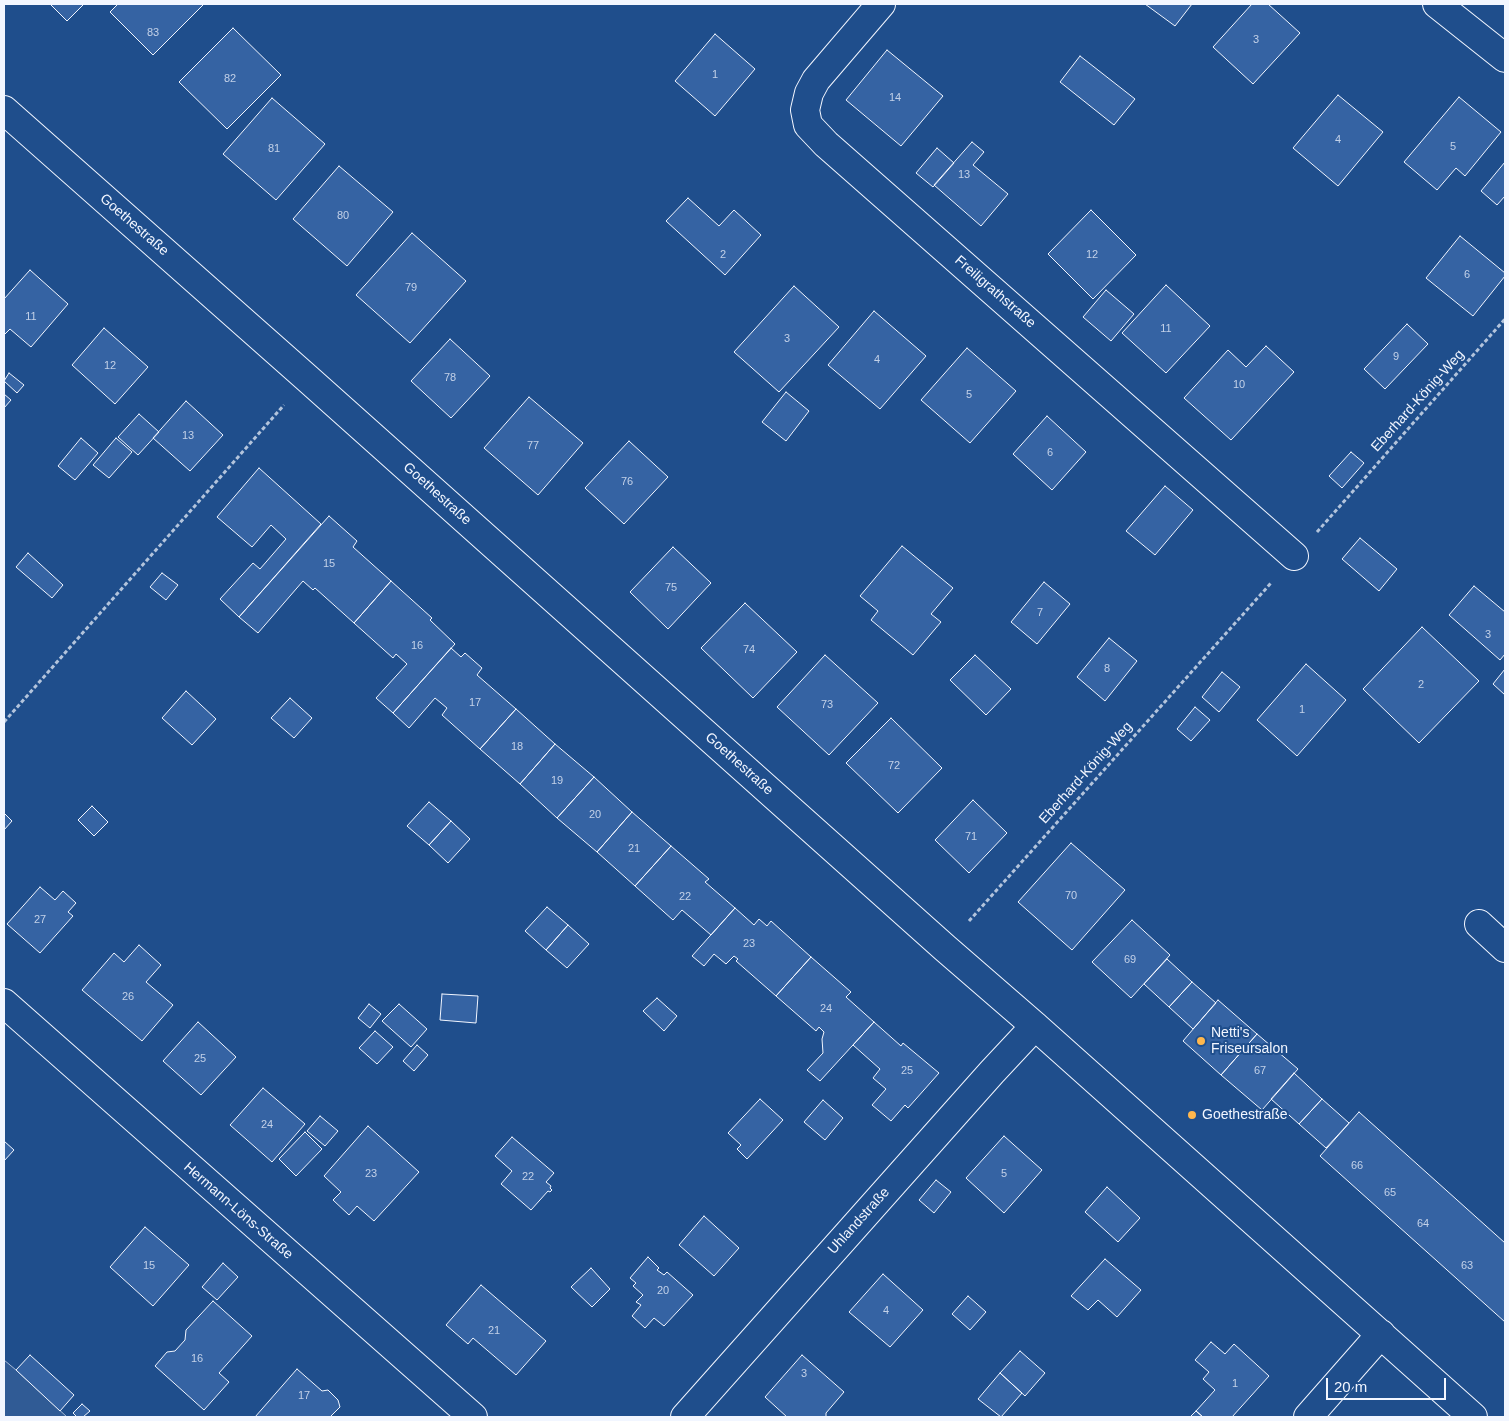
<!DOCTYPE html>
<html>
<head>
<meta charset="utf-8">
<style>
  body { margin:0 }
  #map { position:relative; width:1509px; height:1421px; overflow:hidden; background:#1f4e8c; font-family:Helvetica,sans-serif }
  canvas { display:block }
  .frame { position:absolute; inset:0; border:5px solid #f2f6ff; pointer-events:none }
  .scale { position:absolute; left:1326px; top:1378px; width:120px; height:22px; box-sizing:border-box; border:2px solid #f2f6ff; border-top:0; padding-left:6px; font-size:15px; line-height:18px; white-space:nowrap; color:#f2f6ff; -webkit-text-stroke:4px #1f4e8c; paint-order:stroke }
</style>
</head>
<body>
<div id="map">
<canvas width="1509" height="1421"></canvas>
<div class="frame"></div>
<div class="scale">20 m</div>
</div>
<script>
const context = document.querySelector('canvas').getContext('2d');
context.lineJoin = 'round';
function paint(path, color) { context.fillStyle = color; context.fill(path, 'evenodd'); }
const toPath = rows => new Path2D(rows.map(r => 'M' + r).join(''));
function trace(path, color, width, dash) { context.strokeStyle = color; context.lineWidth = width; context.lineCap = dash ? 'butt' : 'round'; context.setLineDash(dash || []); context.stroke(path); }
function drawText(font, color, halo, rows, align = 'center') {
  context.font = font + ' Helvetica,sans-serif'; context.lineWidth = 4; context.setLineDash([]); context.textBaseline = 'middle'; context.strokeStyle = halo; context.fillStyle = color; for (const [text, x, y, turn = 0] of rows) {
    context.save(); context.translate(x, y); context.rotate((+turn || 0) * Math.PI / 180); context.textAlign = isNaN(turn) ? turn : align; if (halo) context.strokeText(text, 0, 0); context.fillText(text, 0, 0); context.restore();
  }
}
const built = toPath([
  [4,1360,16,1370,67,1417,4,1417,4,1360]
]);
const building = toPath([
  [50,4,84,4,67,21,50,4],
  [118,4,204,4,153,55,110,12,118,4],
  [1145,4,1192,4,1175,26,1145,4],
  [1252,4,1268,4,1300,33,1253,84,1213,47,1252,4],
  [233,28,281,75,227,129,179,82,233,28],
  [715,34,755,69,715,116,675,81,715,34],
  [887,50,943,96,901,146,846,100,887,50],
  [1080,56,1135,99,1114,125,1060,82,1080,56],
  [1338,95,1383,132,1338,186,1293,148,1338,95],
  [1459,97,1501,132,1465,176,1456,168,1437,190,1404,162,1459,97],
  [272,98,325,144,276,200,223,154,272,98],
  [972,142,984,152,973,165,1008,194,981,226,934,185,972,142],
  [937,148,954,163,933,187,916,173,937,148],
  [1505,162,1505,196,1497,205,1481,191,1505,162],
  [339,166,393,212,347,266,293,219,339,166],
  [688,198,719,226,734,210,761,235,725,275,666,221,688,198],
  [1091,210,1136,255,1093,299,1048,254,1091,210],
  [412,233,466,281,410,343,356,295,412,233],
  [1460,236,1505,273,1505,276,1473,316,1426,278,1460,236],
  [30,270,68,304,31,347,10,329,4,335,4,299,30,270],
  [1166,285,1210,326,1166,373,1122,333,1166,285],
  [794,286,839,327,779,392,734,352,794,286],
  [1106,290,1134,314,1111,341,1083,317,1106,290],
  [874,311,926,356,880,409,828,365,874,311],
  [1407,324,1428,344,1385,389,1364,369,1407,324],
  [104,328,148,367,115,404,72,365,104,328],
  [450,339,490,376,451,418,411,381,450,339],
  [1266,346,1294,372,1231,440,1184,398,1228,350,1246,367,1266,346],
  [967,348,1016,391,970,443,921,400,967,348],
  [9,373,24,385,17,393,4,381,9,373],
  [786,392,809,411,786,441,762,422,786,392],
  [4,394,11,400,4,408,4,394],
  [529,397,583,443,538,495,484,448,529,397],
  [186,401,223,435,190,471,153,438,186,401],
  [139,414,159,432,138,455,118,437,139,414],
  [1047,416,1086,452,1052,490,1013,454,1047,416],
  [81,438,98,453,75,480,58,466,81,438],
  [116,438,132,452,109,478,93,465,116,438],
  [629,441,668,477,624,524,585,488,629,441],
  [1351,452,1364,463,1342,488,1329,476,1351,452],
  [259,468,321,524,239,617,220,599,253,563,260,569,286,539,271,525,252,547,217,517,259,468],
  [1165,486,1193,510,1155,555,1126,531,1165,486],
  [329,516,357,541,353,547,391,581,354,623,315,588,313,590,303,581,258,633,239,617,329,516],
  [1360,538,1397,569,1379,591,1342,559,1360,538],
  [902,546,953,588,931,614,941,622,913,655,871,620,878,611,860,596,902,546],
  [673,547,711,583,668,629,630,592,673,547],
  [28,553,63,585,52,598,16,567,28,553],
  [162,573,178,585,166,600,150,587,162,573],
  [391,581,432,618,430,620,455,644,393,713,376,698,407,664,396,654,393,658,354,623,391,581],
  [1044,582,1070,604,1037,644,1011,622,1044,582],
  [1474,586,1505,612,1505,654,1500,660,1449,615,1474,586],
  [745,603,797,652,753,698,701,648,745,603],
  [1422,627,1479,681,1419,743,1363,689,1422,627],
  [1109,638,1137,661,1105,701,1077,677,1109,638],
  [451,648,461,657,465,653,482,668,477,675,516,709,480,749,442,715,447,708,435,698,409,728,393,713,451,648],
  [825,655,878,703,829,755,777,707,825,655],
  [975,655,1011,689,986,715,950,680,975,655],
  [1306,664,1346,700,1297,756,1257,720,1306,664],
  [1505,669,1505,695,1493,684,1505,669],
  [1222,672,1240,687,1219,712,1202,697,1222,672],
  [186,691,216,719,192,745,162,718,186,691],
  [290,698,312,718,294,738,271,718,290,698],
  [1195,707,1210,720,1191,741,1177,729,1195,707],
  [516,709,555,744,520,784,480,749,516,709],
  [891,718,942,768,898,813,846,763,891,718],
  [555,744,594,777,557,818,520,784,555,744],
  [594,777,632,812,597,852,557,818,594,777],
  [973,800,1007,833,969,873,935,840,973,800],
  [429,802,451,821,429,845,407,826,429,802],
  [92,806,108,822,94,836,78,820,92,806],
  [632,812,671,846,635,886,597,852,632,812],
  [4,813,12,821,4,830,4,813],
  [451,821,470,839,448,863,429,845,451,821],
  [1071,843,1125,890,1072,950,1018,902,1071,843],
  [671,846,709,879,705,882,735,908,711,935,682,910,673,920,635,886,671,846],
  [40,887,55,900,63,891,76,903,68,912,73,916,40,953,7,924,40,887],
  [547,907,568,925,546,950,525,931,547,907],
  [735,908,754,925,759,919,767,926,771,921,811,957,776,996,736,961,738,959,734,956,726,964,714,954,704,966,692,956,735,908],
  [1132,920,1170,955,1131,998,1092,962,1132,920],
  [568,925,589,944,567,968,546,950,568,925],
  [139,945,161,965,146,982,173,1005,142,1041,82,990,114,953,124,962,139,945],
  [811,957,851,992,846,997,874,1022,820,1081,807,1070,823,1053,822,1039,824,1032,819,1027,816,1031,776,996,811,957],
  [1167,959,1192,982,1169,1007,1144,984,1167,959],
  [1192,982,1216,1003,1193,1029,1169,1007,1192,982],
  [442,994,478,996,476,1023,440,1020,442,994],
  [657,998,677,1016,664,1031,643,1011,657,998],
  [1218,1000,1257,1034,1221,1075,1183,1041,1218,1000],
  [369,1004,381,1014,370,1028,358,1018,369,1004],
  [399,1004,427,1029,411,1047,382,1021,399,1004],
  [198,1022,236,1057,201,1095,163,1061,198,1022],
  [874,1022,901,1046,903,1043,939,1073,908,1108,905,1105,891,1121,872,1105,886,1089,873,1078,880,1069,853,1045,874,1022],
  [375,1031,393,1047,377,1064,359,1048,375,1031],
  [1257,1034,1298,1069,1262,1110,1221,1075,1257,1034],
  [417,1045,428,1055,414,1071,403,1061,417,1045],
  [1294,1073,1322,1099,1299,1124,1271,1099,1294,1073],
  [263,1088,305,1124,272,1162,230,1125,263,1088],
  [760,1099,783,1120,747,1159,737,1149,741,1145,728,1133,760,1099],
  [1322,1099,1349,1123,1326,1148,1299,1124,1322,1099],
  [823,1100,843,1118,825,1140,804,1122,823,1100],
  [1359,1112,1505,1243,1505,1322,1320,1156,1359,1112],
  [320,1116,338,1131,325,1146,307,1131,320,1116],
  [368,1126,419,1172,374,1221,357,1206,349,1215,333,1200,341,1192,324,1176,368,1126],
  [305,1132,322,1149,296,1176,279,1159,305,1132],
  [1004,1136,1042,1170,1004,1213,966,1178,1004,1136],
  [512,1137,554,1173,546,1182,551,1186,550,1188,552,1190,550,1192,548,1191,531,1210,501,1184,512,1171,495,1156,512,1137],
  [4,1141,14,1150,4,1161,4,1141],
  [936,1180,951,1192,934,1213,919,1200,936,1180],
  [1107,1187,1140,1218,1118,1242,1085,1212,1107,1187],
  [704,1216,739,1248,714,1276,679,1245,704,1216],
  [145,1227,189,1265,153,1306,110,1267,145,1227],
  [648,1257,659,1268,657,1270,664,1275,667,1272,693,1295,664,1326,654,1318,645,1328,632,1316,641,1305,636,1302,643,1295,633,1286,636,1283,630,1278,648,1257],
  [1105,1259,1141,1290,1117,1317,1098,1300,1088,1310,1071,1296,1105,1259],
  [223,1263,238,1277,217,1300,202,1287,223,1263],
  [591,1268,610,1289,592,1307,571,1287,591,1268],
  [883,1274,923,1310,890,1347,849,1312,883,1274],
  [481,1285,546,1341,516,1375,473,1338,468,1344,446,1325,481,1285],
  [968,1296,986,1312,970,1330,952,1314,968,1296],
  [213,1301,252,1336,219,1373,229,1382,204,1410,155,1366,167,1352,175,1351,185,1340,186,1330,213,1301],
  [1211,1342,1225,1354,1234,1344,1269,1376,1232,1417,1203,1417,1196,1411,1215,1390,1203,1379,1209,1372,1195,1360,1211,1342],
  [1020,1351,1045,1373,1025,1396,1000,1373,1020,1351],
  [30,1355,74,1395,60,1411,16,1370,30,1355],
  [802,1355,844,1392,826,1413,826,1417,787,1417,765,1397,802,1355],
  [297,1369,322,1391,328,1390,338,1400,340,1407,330,1417,255,1417,297,1369],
  [1000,1373,1022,1393,1001,1417,978,1399,1000,1373],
  [82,1404,90,1411,83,1417,77,1417,73,1413,82,1404],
  [1196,1411,1203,1417,1190,1417,1196,1411]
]);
const path = toPath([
  [1317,532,1505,319],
  [4,722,284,405],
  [969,921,1271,583]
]);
const minor = toPath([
  [881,4,816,80,809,93,805,110,808,125,826,144,1294,556],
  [1437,4,1505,58],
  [4,110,308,379,945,948,1035,1026,1473,1417],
  [1479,924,1505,948],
  [4,1003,473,1417],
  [685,1417,992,1072,1035,1026],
  [1308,1417,1381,1334]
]);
const markers = [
  [1201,1041,5,"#ffb74d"],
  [1192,1115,5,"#ffb74d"]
];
const numberNames = [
  ["83",153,33],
  ["3",1256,40],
  ["1",715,75],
  ["82",230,79],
  ["14",895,98],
  ["4",1338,140],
  ["5",1453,147],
  ["81",274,149],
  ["13",964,175],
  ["80",343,216],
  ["2",723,255],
  ["12",1092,255],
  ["6",1467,275],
  ["79",411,288],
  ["11",31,317],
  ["11",1166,329],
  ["3",787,339],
  ["9",1396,357],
  ["4",877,360],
  ["12",110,366],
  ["78",450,378],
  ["10",1239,385],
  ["5",969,395],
  ["13",188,436],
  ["77",533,446],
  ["6",1050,453],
  ["76",627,482],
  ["15",329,564],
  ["75",671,588],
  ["7",1040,613],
  ["3",1488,635],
  ["16",417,646],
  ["74",749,650],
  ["8",1107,669],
  ["2",1421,685],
  ["17",475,703],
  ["73",827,705],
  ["1",1302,710],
  ["18",517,747],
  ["72",894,766],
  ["19",557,781],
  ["20",595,815],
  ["71",971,837],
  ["21",634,849],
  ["70",1071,896],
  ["22",685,897],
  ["27",40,920],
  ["23",749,944],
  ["69",1130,960],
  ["26",128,997],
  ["24",826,1009],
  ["25",200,1059],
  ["25",907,1071],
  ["67",1260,1071],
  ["24",267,1125],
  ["66",1357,1166],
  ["23",371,1174],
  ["5",1004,1174],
  ["22",528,1177],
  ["65",1390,1193],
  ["64",1423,1224],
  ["15",149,1266],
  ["63",1467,1266],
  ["20",663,1291],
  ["4",886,1311],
  ["21",494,1331],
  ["16",197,1359],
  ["3",804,1374],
  ["1",1235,1384],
  ["17",304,1396]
];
const streetNames = [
  ["Goethestraße",134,225,41],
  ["Freiligrathstraße",995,292,41],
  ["Eberhard-König-Weg",1418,401,-48],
  ["Goethestraße",437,494,42],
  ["Goethestraße",739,764,42],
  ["Eberhard-König-Weg",1086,773,-48],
  ["Hermann-Löns-Straße",238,1211,41],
  ["Uhlandstraße",859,1221,-48]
];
const poiNames = [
  ["Netti's",1211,1033],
  ["Friseursalon",1211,1049],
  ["Goethestraße",1202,1115]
];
paint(built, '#305b95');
trace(built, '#a8bbd7', 1);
paint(building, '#3563a3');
trace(building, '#f2f6ff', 1);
trace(minor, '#f2f6ff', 30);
trace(path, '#b3c4dc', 3, [4, 2.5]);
trace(minor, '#1f4e8c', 28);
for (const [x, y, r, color] of markers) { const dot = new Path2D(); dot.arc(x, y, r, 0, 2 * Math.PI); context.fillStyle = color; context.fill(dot); trace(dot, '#1f4e8c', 2); }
drawText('11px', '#c3d1e8', null, numberNames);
drawText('14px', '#f2f6ff', '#1f4e8c', streetNames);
drawText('14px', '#f2f6ff', '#1f4e8c', poiNames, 'left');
</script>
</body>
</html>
